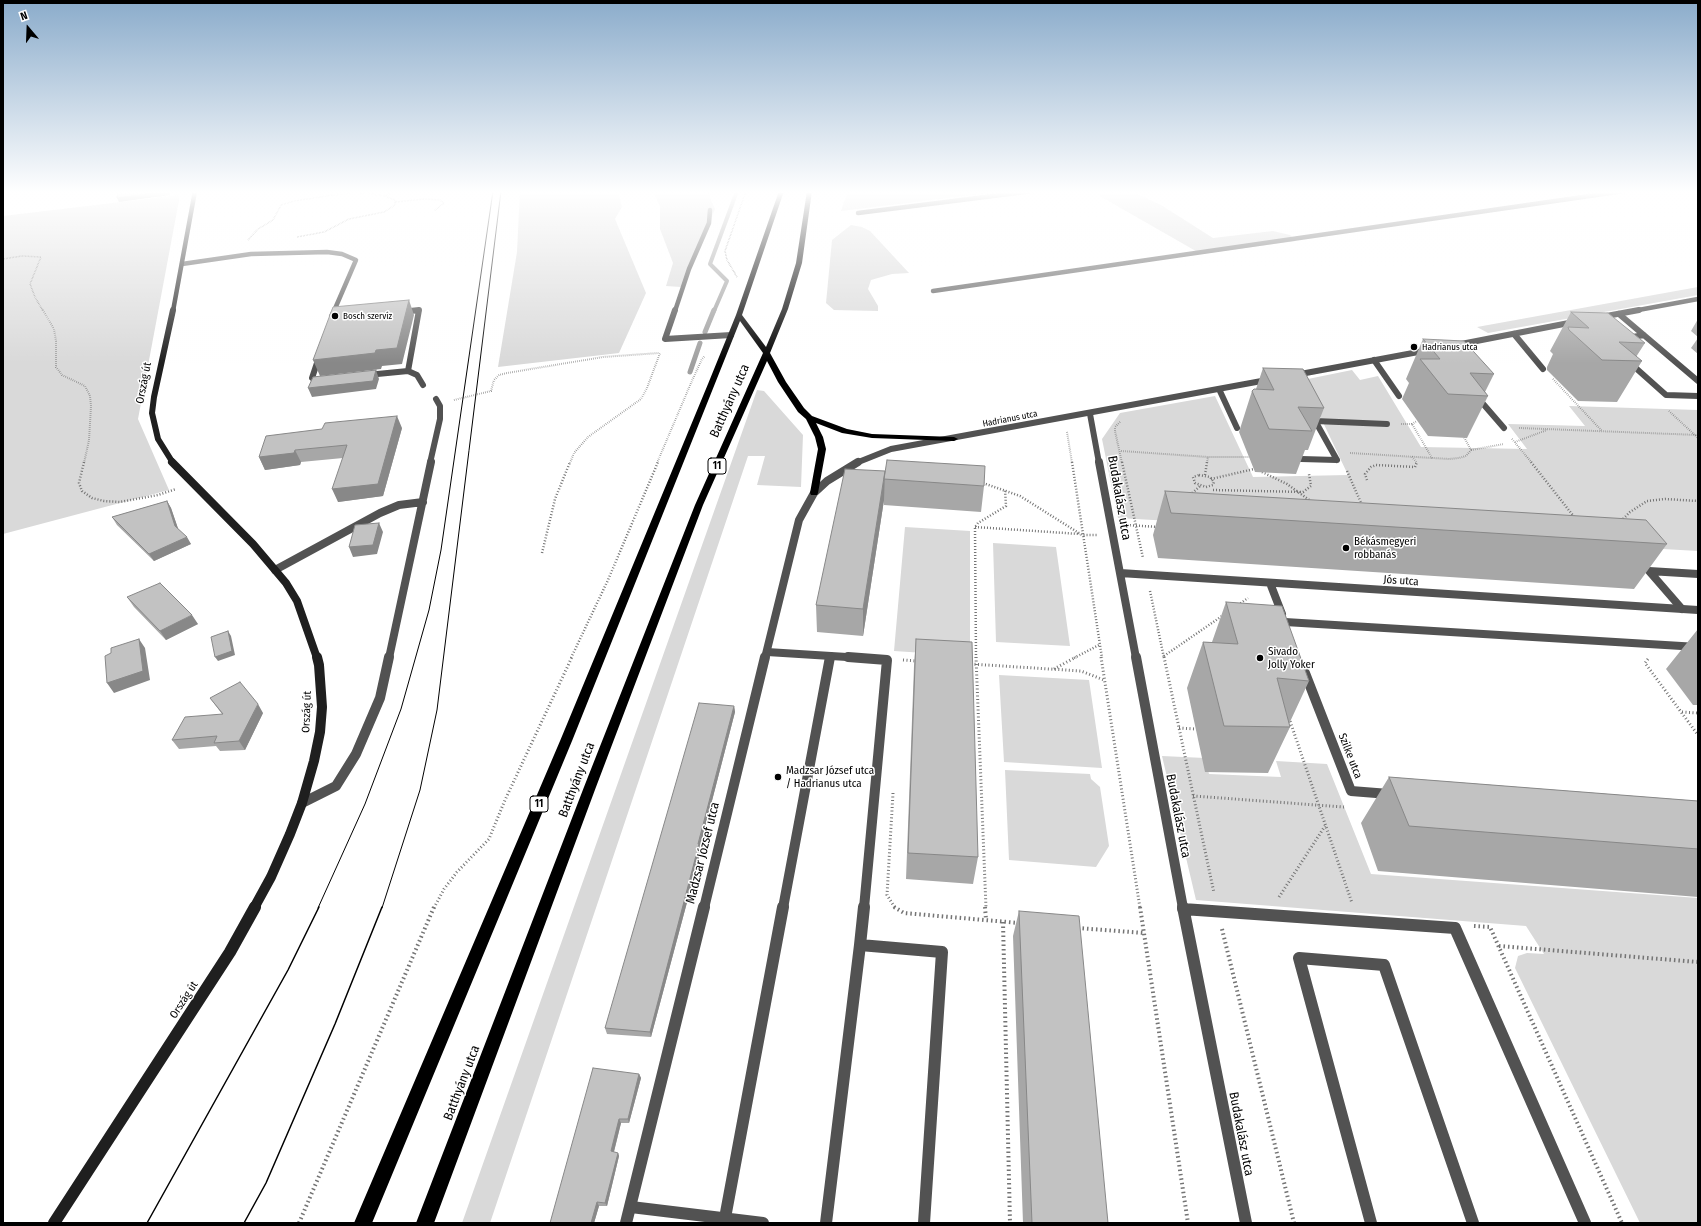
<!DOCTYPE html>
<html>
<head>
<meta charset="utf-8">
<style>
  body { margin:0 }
  #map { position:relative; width:1701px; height:1226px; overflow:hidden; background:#fff; font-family:"Fira Sans Condensed",sans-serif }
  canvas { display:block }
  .frame { position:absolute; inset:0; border:4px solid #000; pointer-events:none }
  .north { position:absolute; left:8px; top:8px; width:40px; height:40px; -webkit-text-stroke:3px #fff; paint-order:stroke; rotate:341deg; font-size:11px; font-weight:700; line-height:16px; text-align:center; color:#000 }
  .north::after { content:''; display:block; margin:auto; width:14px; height:18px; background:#000; clip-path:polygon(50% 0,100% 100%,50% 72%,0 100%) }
</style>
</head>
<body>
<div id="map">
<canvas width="1701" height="1226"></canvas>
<div class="frame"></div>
<div class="north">N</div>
</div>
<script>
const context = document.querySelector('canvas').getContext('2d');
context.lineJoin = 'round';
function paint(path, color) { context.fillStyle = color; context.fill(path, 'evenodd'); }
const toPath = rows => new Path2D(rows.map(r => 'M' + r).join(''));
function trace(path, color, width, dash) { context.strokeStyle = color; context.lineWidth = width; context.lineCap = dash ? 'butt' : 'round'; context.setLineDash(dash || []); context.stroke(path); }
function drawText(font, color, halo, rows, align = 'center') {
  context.font = font + ' "Fira Sans Condensed",sans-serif'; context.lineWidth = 3; context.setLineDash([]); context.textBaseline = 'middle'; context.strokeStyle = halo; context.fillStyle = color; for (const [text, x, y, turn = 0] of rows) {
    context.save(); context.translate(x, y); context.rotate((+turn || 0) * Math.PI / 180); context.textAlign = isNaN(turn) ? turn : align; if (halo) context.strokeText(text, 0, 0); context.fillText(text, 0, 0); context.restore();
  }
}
const green = toPath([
  [520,191,618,191,622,207,615,219,646,293,619,353,498,367,517,252],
  [652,191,707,191,715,209,681,287,666,286,673,263,660,229,660,206],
  [848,191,1005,191,841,211],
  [1091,191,1131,191,1161,205,1213,238,1273,231,1290,235,1296,241,1201,254],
  [180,195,138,419,169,490,3,534,3,216],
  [851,225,862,227,870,231,909,273,892,274,871,280,868,289,878,306,878,311,834,310,826,303,832,240],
  [1698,287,1698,295,1488,333,1477,327],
  [1352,370,1360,380,1378,376,1421,447,1527,449,1508,424,1585,426,1569,406,1698,410,1698,551,1118,518,1102,439,1120,413,1215,396,1253,477,1348,475,1303,380],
  [757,390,764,391,803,435,801,487,757,485,765,456,748,456,490,1223,462,1223],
  [905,527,970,531,970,656,894,651],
  [993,543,1056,547,1070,646,996,642],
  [999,675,1089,680,1102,768,1004,762],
  [1162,756,1205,758,1209,774,1281,777,1276,761,1327,764,1371,874,1698,898,1698,1223,1640,1223,1515,968,1518,956,1527,953,1544,954,1526,926,1196,900],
  [1005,770,1090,774,1091,779,1100,787,1109,846,1096,867,1009,860]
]);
const streamFar1 = toPath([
  [714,311,727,281,710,264,737,191]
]);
const stream = toPath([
  [705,332,714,310],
  [690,372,700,343]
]);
const pathFar4 = toPath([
  [385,196,395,191],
  [395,202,425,199,440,200,444,203,434,211],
  [248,240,258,229,273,220,281,205,294,201,353,192,381,195,395,200,395,205,384,212,349,219,324,232,297,237],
  [3,259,22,256,41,257,30,284,35,297,43,311],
  [737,277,727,260,725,251,746,191]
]);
const pathFar3 = toPath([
  [43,310,54,329,56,341,56,367,62,375,85,386,90,396,91,406,89,440,84,463],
  [1553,379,1602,431],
  [454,400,491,391,494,380,499,375,507,373,603,357,659,353],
  [1669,411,1698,438],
  [1120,422,1115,427,1115,431,1122,463],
  [1401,424,1412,424,1432,458],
  [1412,424,1417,421],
  [1519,428,1698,435],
  [1067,432,1072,463],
  [1512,439,1532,463],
  [1515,442,1547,430],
  [1471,450,1504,444],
  [1121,451,1208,457,1249,457],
  [1350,453,1449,459,1459,458,1466,456,1471,450,1464,437],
  [1412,457,1417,463],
  [570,463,574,453,588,437,641,399,647,388,660,353],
  [657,463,691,383,702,359,705,356],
  [1207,463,1208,457]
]);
const pathFar2 = toPath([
  [84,462,79,483,82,491,92,498,104,501,120,502,158,495,176,489],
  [1072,462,1102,658],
  [1122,462,1143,558],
  [1531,462,1575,518],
  [1347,471,1362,505],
  [1262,472,1287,484,1312,502],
  [1199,475,1210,477,1214,482,1213,485,1206,487,1195,483,1193,477,1199,475],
  [1205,475,1207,462],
  [1211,479,1254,469],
  [1367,480,1365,474,1371,467,1376,465,1415,467,1417,462],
  [983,483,1020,496,1082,535,1098,535],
  [1213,490,1303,492,1311,486,1309,474],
  [1190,495,1200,486],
  [1621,521,1630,512,1647,501,1665,499,1698,501],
  [1127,525,1158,527],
  [975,527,1080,534],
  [542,553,555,499,570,462],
  [1150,591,1164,658],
  [1238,605,1248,598],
  [1164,656,1222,616],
  [571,658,608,580,658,462],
  [976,658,975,527,978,523,1006,506,1005,490],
  [1074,658,1099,645]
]);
const pathFar1 = toPath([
  [976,657,986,908],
  [1101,657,1140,908],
  [1164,657,1214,893],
  [1648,659,1645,663,1698,735],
  [903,660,916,661],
  [971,664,1081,671,1104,680],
  [1054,669,1076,657],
  [1682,712,1698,713],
  [1289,718,1352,903],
  [1179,728,1196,729],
  [893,793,887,895,895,908],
  [1193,796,1344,807],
  [1279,897,1325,826],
  [434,908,444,889,457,872,489,839,505,800,572,657]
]);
const path = toPath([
  [894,907,904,913,1019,923],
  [985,907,986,920],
  [1140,907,1188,1223],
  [1003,922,1010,1223],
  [1474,926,1490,927,1622,1223],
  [1078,928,1144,933],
  [1222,929,1294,1223],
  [1499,946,1698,962],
  [299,1223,434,907]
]);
const serviceFar4 = toPath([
  [858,213,1033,191],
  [182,264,251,254,327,252,342,254,356,260,334,311],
  [933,291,1624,191],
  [410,311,419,311],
  [675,311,689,269,709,223,710,210]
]);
const serviceFar3 = toPath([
  [675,310,665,339,731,335],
  [401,312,419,310,408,371],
  [1619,314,1698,381],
  [332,316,335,310],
  [1514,334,1543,369],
  [1627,338,1644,335],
  [319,357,312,378,317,381,322,380],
  [1374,360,1399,396],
  [1629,362,1666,395,1698,396],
  [367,375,408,371,417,375,423,385],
  [1219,389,1237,428],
  [1478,398,1504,428],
  [1313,417,1337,460],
  [1315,421,1387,424],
  [1301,459,1337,460],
  [430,463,440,419,440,406,436,399]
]);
const serviceFar2 = toPath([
  [275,570,380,513,399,505,423,502],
  [1682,609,1649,571,1698,574],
  [767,652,863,658],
  [389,658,431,462]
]);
const serviceFar1 = toPath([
  [848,657,887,660,864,908],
  [302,803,336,786,356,754,380,698,389,657],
  [783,908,830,657]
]);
const service = toPath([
  [864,907,860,945,942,952,924,1223],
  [631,1207,763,1223],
  [725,1218,783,907],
  [826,1223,860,945],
  [1371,1223,1299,958,1384,965,1473,1223]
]);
const minorFar3 = toPath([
  [1090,414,1099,463]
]);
const minorFar2 = toPath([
  [1099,462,1136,658],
  [1120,573,1698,610],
  [1270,583,1282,614],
  [1285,622,1698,647]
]);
const minorFar1 = toPath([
  [1136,657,1183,908],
  [1305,673,1351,791,1389,794]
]);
const minor = toPath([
  [1183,907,1246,1223],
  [1183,909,1455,928,1585,1223]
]);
const tertiaryFar4 = toPath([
  [1633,311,1698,299]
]);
const tertiaryFar3 = toPath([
  [1601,317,1639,310],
  [1456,345,1574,322],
  [1295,375,1429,350],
  [856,463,891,449,1267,380]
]);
const tertiaryFar2 = toPath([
  [765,658,799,520,814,493,827,481,858,462]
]);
const tertiaryFar1 = toPath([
  [704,908,765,657]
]);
const tertiary = toPath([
  [626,1223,704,907]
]);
const secondaryFar4 = toPath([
  [173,311,195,191]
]);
const secondaryFar3 = toPath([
  [173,310,154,397,152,413,158,439,173,463]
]);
const secondaryFar2 = toPath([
  [172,462,253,544,286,583,297,601,317,658]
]);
const secondaryFar1 = toPath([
  [254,908,271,877,290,834,302,803,314,761,320,732,322,707,319,665,317,657]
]);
const secondary = toPath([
  [54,1223,230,952,255,907]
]);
const primary = toPath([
  [779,191,784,191,742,315,766,347,782,309,796,263,807,191,812,191,802,263,788,309,770,353,786,382,804,408,812,416,847,429,872,434,954,437,958,439,954,441,872,438,842,433,816,423,823,437,826,449,818,493,817,495,811,495,810,493,818,449,815,437,806,419,798,412,778,382,767,361,703,505,596,787,434,1223,416,1223,584,787,695,505,763,353,740,321,572,741,372,1223,354,1223,560,741,708,384,736,315,779,191]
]);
const tramFar1 = toPath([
  [318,908,365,804,401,709,429,610,441,550,493,191],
  [382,908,420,790,437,710,501,191]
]);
const tram = toPath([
  [147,1223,288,970,319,907],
  [244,1223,266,1183,335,1024,382,907]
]);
const wall = toPath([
  [1571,312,1645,343,1636,357,1642,361,1617,402,1578,401,1547,370,1547,367,1553,354,1550,351],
  [1698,319,1698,337,1691,331],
  [1698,338,1698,354,1691,348],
  [1423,339,1494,374,1485,392,1488,396,1467,438,1428,436,1402,399,1409,383,1406,379],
  [1263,368,1324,408,1308,450,1305,450,1296,474,1255,472,1239,432,1252,391,1256,389],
  [402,428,383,496,338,502,343,458,301,462,300,465,265,470,259,457],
  [885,471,984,486,981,512,884,505,884,500,863,636,817,632,816,605],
  [1165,491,1667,544,1634,589,1158,558,1153,535],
  [167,501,171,508,178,529,191,544,154,561,117,525,112,517],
  [127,597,198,624,166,640,134,607],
  [1226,602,1309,681,1289,724,1290,727,1268,773,1205,772,1187,688,1203,642,1212,642],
  [1698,629,1698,705,1693,705,1666,669],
  [916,639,978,857,973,884,906,879,914,666],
  [210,698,263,713,245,750,220,751,216,746,179,749,172,740,222,714],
  [734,706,735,712,700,847,701,850,651,1037,607,1034,605,1028],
  [1389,777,1698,801,1698,897,1378,871,1361,823],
  [1019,911,1108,1223,1023,1223,1013,936],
  [639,1074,641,1078,629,1123,621,1123,614,1152,618,1153,619,1156,607,1206,599,1206,594,1223,550,1223]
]);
const shadedWall = toPath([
  [169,191,173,191,171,192,170,195,119,202,117,198],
  [409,300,414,315,402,364,382,366,381,369,320,376,313,360,376,350],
  [376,370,379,379,376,389,312,397,308,388],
  [397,416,402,428,383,496,338,502,332,489],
  [295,450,301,462,300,465,265,470,259,457],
  [885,471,884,500,863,636,863,609],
  [167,501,171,508,180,534,175,526],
  [379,523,383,532,377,554,353,557,349,547],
  [187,537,191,544,154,561,149,554],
  [192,615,198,624,166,640,160,631],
  [228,631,231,636,235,655,218,661,215,657],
  [139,639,145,648,150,680,114,693,107,683],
  [258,704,263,713,245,750,239,741],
  [734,706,735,712,700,847,701,850,651,1037,650,1032],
  [639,1074,641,1078,629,1123,628,1119],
  [619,1119,621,1123,613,1155,611,1151],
  [618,1153,619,1156,607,1206,605,1203],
  [597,1202,599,1206,594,1223,591,1223]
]);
const building = toPath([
  [118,191,169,191,117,198,118,191],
  [409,300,397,348,376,350,375,353,313,360,333,307,409,300],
  [1571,312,1608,313,1645,343,1619,342,1642,361,1602,360,1569,330,1568,327,1589,328,1571,312],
  [1423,339,1464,341,1494,374,1470,373,1488,396,1448,394,1420,359,1440,359,1423,339],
  [1263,368,1303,369,1324,408,1298,407,1312,431,1269,429,1252,391,1254,389,1274,390,1263,368],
  [376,370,373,381,308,388,313,377,376,370],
  [397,416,378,484,332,489,347,445,295,450,294,453,259,457,266,436,322,429,325,423,397,416],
  [887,460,985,466,984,486,884,479,887,460],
  [845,469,885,471,863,609,816,605,845,469],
  [1165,491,1646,520,1667,544,1171,513,1165,491],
  [167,501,175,526,187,537,149,554,112,517,167,501],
  [379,523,373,545,349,547,355,525,379,523],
  [160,583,192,615,160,631,127,597,160,583],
  [1226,602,1282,606,1309,681,1277,678,1290,727,1224,726,1203,642,1238,644,1226,602],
  [228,631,232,651,215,657,211,637,228,631],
  [139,639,143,671,107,683,105,656,111,653,111,648,139,639],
  [916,639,972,642,978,857,908,853,916,639],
  [240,682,258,704,239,741,214,743,217,736,172,740,185,717,223,714,210,698,240,682],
  [699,703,734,706,698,844,699,844,650,1032,605,1028,699,703],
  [1389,777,1698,801,1698,849,1409,826,1389,777],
  [1019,911,1079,916,1108,1223,1032,1223,1019,911],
  [593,1068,639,1074,628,1119,619,1119,611,1151,618,1153,605,1203,597,1202,591,1223,550,1223,593,1068]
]);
const markers = [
  [335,316,4,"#000"],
  [1414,347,4,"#000"],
  [1346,548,4,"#000"],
  [1260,658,4,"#000"],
  [778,777,4,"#000"]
];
const farPoinames = [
  ["Bosch szervíz",343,316],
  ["Hadrianus utca",1422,347]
];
const farStreetnames = [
  ["Hadrianus utca",1010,419,-11]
];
const shields = [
  [717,466,18],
  [539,804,18]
];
const shieldNames = [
  ["11",717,466],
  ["11",539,804]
];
const streetNames = [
  ["Ország út",144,383,-79],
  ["Jós utca",1401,581,4],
  ["Ország út",307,712,-88],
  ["Szilke utca",1350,756,69],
  ["Ország út",184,1000,-57]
];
const poiNames = [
  ["Békásmegyeri",1354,542],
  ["robbanás",1354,555],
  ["Sivado",1268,652],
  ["Jolly Yoker",1268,665],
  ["Madzsar József utca",786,771],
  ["/ Hadrianus utca",786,784]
];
const nearStreetnames = [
  ["Batthyány utca",730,401,-66],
  ["Budakalász utca",1119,498,80],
  ["Batthyány utca",577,780,-69],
  ["Budakalász utca",1178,816,79],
  ["Madzsar József utca",703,853,-76],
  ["Batthyány utca",462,1083,-69],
  ["Budakalász utca",1241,1134,79]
];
paint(green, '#d9d9d9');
trace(streamFar1, '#a0a0a0', 4);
trace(stream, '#a0a0a0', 5);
trace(pathFar4, '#747474', 1.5, [0.5, 1]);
trace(pathFar3, '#747474', 2, [0.5, 1.5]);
trace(pathFar2, '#747474', 2.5, [1, 2]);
trace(pathFar1, '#747474', 3, [1, 2.5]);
trace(path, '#747474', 4, [1.5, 3]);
trace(serviceFar4, '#525252', 4.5);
trace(serviceFar3, '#525252', 6);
trace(serviceFar2, '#525252', 8);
trace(serviceFar1, '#525252', 10);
trace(service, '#525252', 12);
trace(minorFar3, '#525252', 6);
trace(minorFar2, '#525252', 8);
trace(minorFar1, '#525252', 10);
trace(minor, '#525252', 12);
trace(tertiaryFar4, '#525252', 4.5);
trace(tertiaryFar3, '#525252', 6);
trace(tertiaryFar2, '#525252', 8);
trace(tertiaryFar1, '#525252', 10);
trace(tertiary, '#525252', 12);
trace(secondaryFar4, '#1f1f1f', 4.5);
trace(secondaryFar3, '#1f1f1f', 6);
trace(secondaryFar2, '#1f1f1f', 8);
trace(secondaryFar1, '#1f1f1f', 10);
trace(secondary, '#1f1f1f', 12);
paint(primary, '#000');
trace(tramFar1, '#000', 1);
trace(tram, '#000', 1.5);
paint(wall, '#a7a7a7');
paint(shadedWall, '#888');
paint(building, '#c2c2c2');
trace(building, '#888', 1);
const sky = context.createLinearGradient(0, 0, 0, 363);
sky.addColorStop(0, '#8baccb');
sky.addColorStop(0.53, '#fff');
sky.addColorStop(1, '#ffffff00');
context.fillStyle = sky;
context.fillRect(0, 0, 1701, 363);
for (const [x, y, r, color] of markers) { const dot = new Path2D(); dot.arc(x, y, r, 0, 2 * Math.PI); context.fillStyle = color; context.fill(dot); trace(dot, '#fff', 1.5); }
drawText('9px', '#000', '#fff', farPoinames, 'left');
drawText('9px', '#000', '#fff', farStreetnames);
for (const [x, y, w] of shields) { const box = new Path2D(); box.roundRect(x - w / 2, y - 8, w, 16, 3); context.fillStyle = '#fff'; context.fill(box); trace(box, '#000', 1); }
drawText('bold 10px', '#000', null, shieldNames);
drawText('11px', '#000', '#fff', streetNames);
drawText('11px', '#000', '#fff', poiNames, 'left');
drawText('13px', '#000', '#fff', nearStreetnames);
</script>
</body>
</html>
